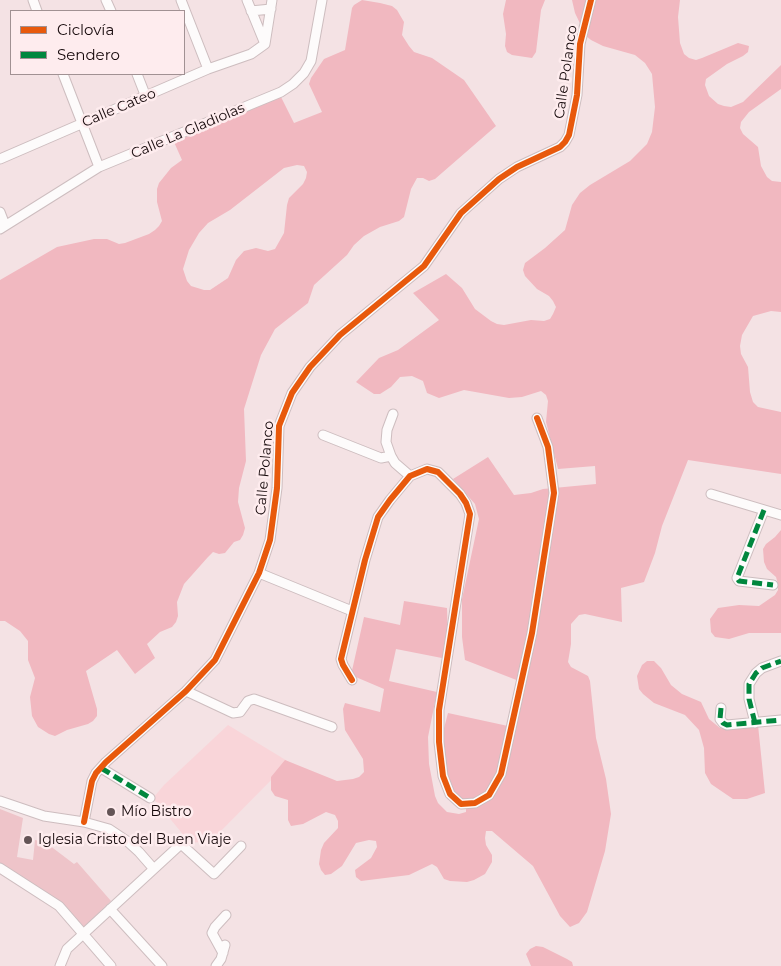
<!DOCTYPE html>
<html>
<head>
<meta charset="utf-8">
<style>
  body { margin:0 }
  #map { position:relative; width:781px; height:966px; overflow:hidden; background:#f4e2e4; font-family:Montserrat,sans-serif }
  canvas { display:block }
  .legend { position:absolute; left:10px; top:10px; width:175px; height:65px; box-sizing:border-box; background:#feecee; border:1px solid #a19193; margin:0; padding:6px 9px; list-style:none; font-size:15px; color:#15080a }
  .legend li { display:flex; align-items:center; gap:10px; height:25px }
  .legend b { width:25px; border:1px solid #a19193 }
</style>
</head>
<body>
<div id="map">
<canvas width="781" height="966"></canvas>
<ul class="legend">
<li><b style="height:6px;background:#e8590c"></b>Ciclovía</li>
<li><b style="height:6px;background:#00873e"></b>Sendero</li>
</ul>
</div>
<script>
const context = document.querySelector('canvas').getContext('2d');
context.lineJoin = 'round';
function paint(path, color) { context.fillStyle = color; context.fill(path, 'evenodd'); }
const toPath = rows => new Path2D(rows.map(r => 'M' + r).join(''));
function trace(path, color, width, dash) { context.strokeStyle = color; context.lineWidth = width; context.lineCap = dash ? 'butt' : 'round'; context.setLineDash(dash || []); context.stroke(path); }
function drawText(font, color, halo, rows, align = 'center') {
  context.font = font + ' Montserrat,sans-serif'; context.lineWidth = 5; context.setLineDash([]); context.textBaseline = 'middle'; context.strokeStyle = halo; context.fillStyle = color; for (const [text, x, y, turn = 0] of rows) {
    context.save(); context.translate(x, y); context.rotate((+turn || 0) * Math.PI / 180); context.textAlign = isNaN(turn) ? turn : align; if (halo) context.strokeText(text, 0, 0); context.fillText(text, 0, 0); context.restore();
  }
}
const built = toPath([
  [228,725,289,762,211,841,190,843,153,798,164,785]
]);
const green = toPath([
  [0,809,23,818,17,857,33,860,35,840,45,842,74,864,77,862,111,901,84,927,59,902,0,864]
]);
const forest = toPath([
  [362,0,380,3,392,6,397,10,404,22,402,35,409,46,414,52,432,58,464,80,496,126,435,179,429,181,423,178,417,178,411,189,404,217,399,221,380,227,364,236,354,245,347,255,314,285,308,303,275,329,261,355,244,409,246,461,239,488,238,502,245,528,243,535,240,540,234,542,225,553,219,554,213,552,208,557,184,584,177,602,178,616,176,622,172,627,160,632,147,644,155,658,135,674,117,650,86,671,97,709,97,716,93,721,88,724,67,730,55,736,49,734,38,727,32,716,30,697,35,678,28,660,28,641,20,631,5,621,0,621,0,280,57,247,94,239,107,239,119,244,125,243,149,234,155,230,159,226,162,221,157,202,157,189,159,183,171,168,182,160,174,142,281,97,294,123,322,112,309,84,311,78,324,59,345,50,352,8,354,5],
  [297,165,304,166,307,172,306,178,303,184,289,198,287,205,284,233,275,249,268,251,256,248,244,251,236,260,228,278,210,290,204,290,191,286,187,281,183,269,189,250,199,233,208,223,230,210,284,168],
  [506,0,545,0,541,10,536,52,532,58,512,55,507,52,505,46,506,34,503,14],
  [572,0,680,0,678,17,680,43,684,54,689,58,696,60,702,58,738,43,749,46,748,52,743,56,727,64,706,79,705,85,709,96,718,104,724,106,731,107,743,102,781,65,781,89,749,112,741,122,740,128,743,134,758,147,761,166,767,177,772,181,781,182,781,312,771,311,753,316,742,335,740,346,741,354,748,367,750,392,753,402,758,407,781,412,781,474,688,460,662,526,655,553,644,582,621,588,622,622,585,614,579,615,571,624,571,644,568,662,571,667,588,676,590,681,596,738,606,779,611,814,605,851,587,912,579,923,570,927,560,916,533,866,492,831,486,831,485,838,486,845,492,855,492,862,485,874,474,880,467,882,450,881,444,879,437,867,432,864,409,875,361,881,356,877,355,870,371,858,377,847,376,841,369,840,356,843,342,866,331,874,325,875,321,870,319,864,321,850,324,843,338,828,338,821,335,815,326,812,303,824,291,826,288,820,288,800,275,796,271,790,271,777,285,760,337,781,353,779,359,777,364,772,363,759,345,730,343,709,345,703,380,712,384,689,351,675,364,617,400,625,404,601,447,608,448,643,447,659,396,649,389,681,437,692,428,737,429,764,435,796,438,803,447,812,459,814,466,812,466,805,455,796,443,773,443,732,448,713,508,726,519,681,465,660,462,637,462,599,479,519,475,504,453,479,488,457,514,495,531,493,543,489,596,484,595,466,558,469,546,422,548,401,546,395,541,391,522,397,509,398,464,390,439,398,427,393,423,381,412,376,400,377,391,387,380,394,374,394,356,382,379,358,398,350,439,320,413,293,446,274,462,288,475,309,491,321,497,324,504,325,531,320,544,321,550,319,553,314,556,307,553,301,549,296,537,289,525,276,523,270,525,263,545,248,565,230,572,205,580,193,590,185,630,161,647,144,652,132,655,107,652,74,645,63,635,55,603,46,591,40,586,36,575,13],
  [781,530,781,633,749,633,729,639,715,637,711,632,710,619,718,608,739,605,759,606,775,595,778,590,778,584,776,577,767,569,764,562,763,549,766,544,775,537],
  [647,661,654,661,661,668,671,685,682,694,701,702,709,719,720,728,726,729,758,725,765,793,747,799,733,799,711,784,705,773,704,748,699,730,685,715,654,703,643,694,639,689,637,676,642,665],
  [536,946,543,947,567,959,572,962,573,966,531,966,526,954,530,949]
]);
const minor = toPath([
  [33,0,37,11],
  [106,0,111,11],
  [181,0,208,69],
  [247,0,265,44],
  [251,11,271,9],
  [63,74,99,167],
  [137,74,146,97],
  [0,159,208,69,251,54,265,44,272,0],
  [0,212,5,225],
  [0,229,99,167,281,92,293,84,304,73,311,61,322,0],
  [393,414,387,430,386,442,391,456,395,463,410,476],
  [323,435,381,458,391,456],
  [711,494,781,515],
  [764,510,737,578,739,581,773,585],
  [259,573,352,611],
  [352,680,343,665,341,659,365,560,378,517,390,500,410,476,427,469,438,472,460,494,466,503,470,514,439,710,439,742,443,776,450,794,461,804,475,803,489,795,501,774,532,633,554,493,548,447,537,418],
  [186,691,233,713,240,712,248,701,254,699,332,727],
  [721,708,720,719,723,723,727,725,781,720],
  [755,723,749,699,749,684,756,673,762,668,781,661],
  [101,768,150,798],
  [0,801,44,816,84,822,109,829,127,841,139,852,153,868],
  [84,822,92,781,96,773,106,762,186,691,215,660,259,573,270,540,277,488,279,426,292,393,310,367,340,335,424,266,461,213,499,179,517,167,560,147,565,142,569,135,577,95,580,44,591,0],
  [0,868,59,906,111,966],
  [110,909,162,966],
  [223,953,212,933,215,927,226,915],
  [60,966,67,949,181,844,214,874,241,846],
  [216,966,221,959,225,945]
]);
const quiet = toPath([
  [764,510,737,578,739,581,773,585],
  [721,708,720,719,723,723,727,725,781,720],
  [755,723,749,699,749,684,756,673,762,668,781,661],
  [101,768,150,798]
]);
const cycleway = toPath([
  [352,680,343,665,341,659,365,560,378,517,390,500,410,476,427,469,438,472,460,494,466,503,470,514,439,710,439,742,443,776,450,794,461,804,475,803,489,795,501,774,532,633,554,493,548,447,537,418],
  [84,822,92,781,96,773,106,762,186,691,215,660,259,573,270,540,277,488,279,426,292,393,310,367,340,335,424,266,461,213,499,179,517,167,560,147,565,142,569,135,577,95,580,44,591,0]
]);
const markers = [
  [111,812,5,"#635456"],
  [28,840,5,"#635456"]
];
const streetNames = [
  ["Calle Polanco",566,72,-82],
  ["Calle Cateo",119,108,-23],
  ["Calle La Gladiolas",188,131,-23],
  ["Calle Polanco",265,468,-85]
];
const poiNames = [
  ["Mío Bistro",121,812],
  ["Iglesia Cristo del Buen Viaje",38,840]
];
paint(built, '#f9d5d9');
paint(green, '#eec4c9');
paint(forest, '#f1b8c0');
trace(minor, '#cdbdbf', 11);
trace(minor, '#fdfbfb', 9);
trace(quiet, '#00873e', 5, [10, 5]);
trace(cycleway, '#e8590c', 6);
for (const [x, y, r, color] of markers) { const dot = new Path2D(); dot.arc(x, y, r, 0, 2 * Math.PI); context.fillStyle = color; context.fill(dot); trace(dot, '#feecee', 2); }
drawText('14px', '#15080a', '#feecee', streetNames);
drawText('14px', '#15080a', '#feecee', poiNames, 'left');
</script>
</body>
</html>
